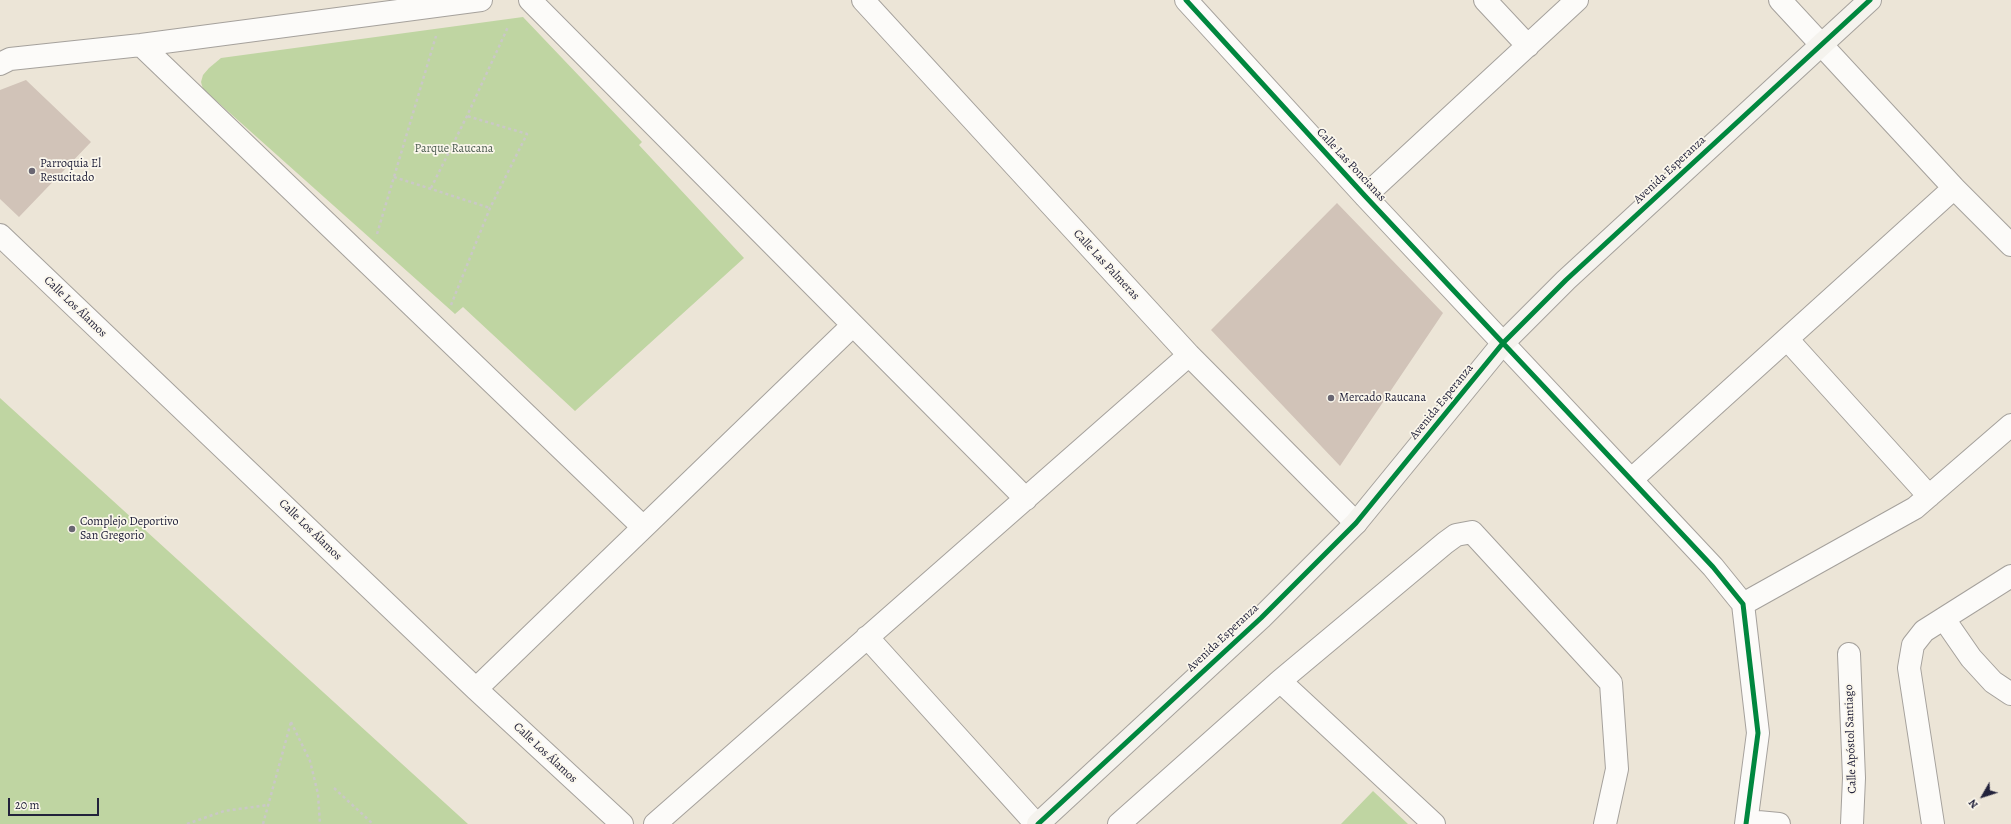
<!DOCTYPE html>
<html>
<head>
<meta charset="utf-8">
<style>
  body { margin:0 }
  #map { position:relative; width:2011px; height:824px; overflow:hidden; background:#ece5d7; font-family:Alegreya,serif }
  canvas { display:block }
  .north { position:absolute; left:1963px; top:776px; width:40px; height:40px; -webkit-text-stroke:3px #fbf7ec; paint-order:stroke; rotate:231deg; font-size:11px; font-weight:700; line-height:16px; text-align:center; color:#22223b }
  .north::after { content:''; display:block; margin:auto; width:14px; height:18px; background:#22223b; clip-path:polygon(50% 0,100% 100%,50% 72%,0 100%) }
  .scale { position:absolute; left:8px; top:798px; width:91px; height:18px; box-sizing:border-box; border:2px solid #22223b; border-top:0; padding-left:5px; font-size:12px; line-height:14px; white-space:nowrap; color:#22223b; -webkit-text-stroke:3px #fbf7ec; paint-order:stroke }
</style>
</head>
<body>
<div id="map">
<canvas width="2011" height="824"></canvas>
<div class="north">N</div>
<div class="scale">20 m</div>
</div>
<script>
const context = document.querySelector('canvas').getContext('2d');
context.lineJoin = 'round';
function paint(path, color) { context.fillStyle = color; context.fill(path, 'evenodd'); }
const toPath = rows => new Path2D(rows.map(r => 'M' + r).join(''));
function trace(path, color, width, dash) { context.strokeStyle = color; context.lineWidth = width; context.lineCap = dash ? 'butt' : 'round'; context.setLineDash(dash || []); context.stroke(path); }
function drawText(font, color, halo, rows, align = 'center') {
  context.font = font + ' Alegreya,serif'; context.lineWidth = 3.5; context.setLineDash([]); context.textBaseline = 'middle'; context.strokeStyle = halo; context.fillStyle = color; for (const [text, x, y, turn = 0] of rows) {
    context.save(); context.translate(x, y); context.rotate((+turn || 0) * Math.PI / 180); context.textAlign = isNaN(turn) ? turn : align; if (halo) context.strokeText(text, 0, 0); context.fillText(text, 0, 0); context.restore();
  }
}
const green = toPath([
  [523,17,642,142,639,145,744,258,575,411,463,307,455,314,203,89,201,82,203,75,209,68,221,58],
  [0,398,468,824,0,824],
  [1373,791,1408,824,1341,824]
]);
const building = toPath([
  [26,80,91,142,19,217,0,199,0,90],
  [1337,203,1443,313,1340,466,1211,330]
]);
const path = toPath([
  [394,177,490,208],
  [431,188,467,116,508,27],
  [377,234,436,36],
  [451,305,490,208,527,134,467,116],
  [291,722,310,761,318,794,320,824],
  [334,788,373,824],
  [187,824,224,811,268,805],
  [263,824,291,722]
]);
const street = toPath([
  [530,0,1026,499],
  [863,0,1189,355,1356,523],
  [1186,0,1365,196,1713,567,1743,604,1758,733,1746,824],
  [1485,0,1528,46],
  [1780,0,1954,188,2011,245],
  [141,45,643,527],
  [0,64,10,59,141,45,481,0],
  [1365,196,1577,0],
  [0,235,476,689,622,824],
  [1787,339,1929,496],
  [1632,479,1954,188],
  [1743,604,1915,508,2011,425],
  [1944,619,1971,658,1993,682,2011,694],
  [867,637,1036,824],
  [1849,654,1854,778,1852,824],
  [1280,681,1434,824],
  [476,689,853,325],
  [1747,821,1779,824],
  [655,824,1189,355],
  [1119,824,1280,681,1445,543,1456,535,1472,532,1611,683,1617,769,1605,824],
  [1933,824,1909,668,1913,645,1924,631,2011,576]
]);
const secondary = toPath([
  [1038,824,1261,618,1356,523,1503,343,1566,280,1870,0]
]);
const cycleway = toPath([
  [1186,0,1365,196,1713,567,1743,604,1758,733,1746,824],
  [1038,824,1261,618,1356,523,1503,343,1566,280,1870,0]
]);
const markers = [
  [32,171,4,"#696672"],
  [1331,398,4,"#696672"],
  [72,529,4,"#696672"]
];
const parkNames = [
  ["Parque Raucana",454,149]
];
const poiNames = [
  ["Parroquia El",40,164],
  ["Resucitado",40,178],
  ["Mercado Raucana",1339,398],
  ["Complejo Deportivo",80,522],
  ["San Gregorio",80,536]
];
const streetNames = [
  ["Calle Las Poncianas",1351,165,47],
  ["Avenida Esperanza",1670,170,-43],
  ["Calle Las Palmeras",1106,265,47],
  ["Calle Los Álamos",75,307,44],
  ["Avenida Esperanza",1442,402,-51],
  ["Calle Los Álamos",310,530,44],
  ["Avenida Esperanza",1223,638,-43],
  ["Calle Apóstol Santiago",1851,739,-92],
  ["Calle Los Álamos",545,753,43]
];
paint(green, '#bfd5a2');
paint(building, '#d1c3b8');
trace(street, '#a5a19c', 24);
trace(secondary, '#a5a19c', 24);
trace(path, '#cac8c7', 2.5, [3, 3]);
trace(street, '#fcfbf9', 22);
trace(secondary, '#f5f3ee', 22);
trace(cycleway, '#00873e', 5);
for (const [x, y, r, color] of markers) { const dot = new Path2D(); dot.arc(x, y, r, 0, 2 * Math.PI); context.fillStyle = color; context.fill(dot); trace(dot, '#fbf7ec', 1.5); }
drawText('12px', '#4c5c50', '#fbf7ec', parkNames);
drawText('12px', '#22223b', '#fbf7ec', poiNames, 'left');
drawText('12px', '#22223b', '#fbf7ec', streetNames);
</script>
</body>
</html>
